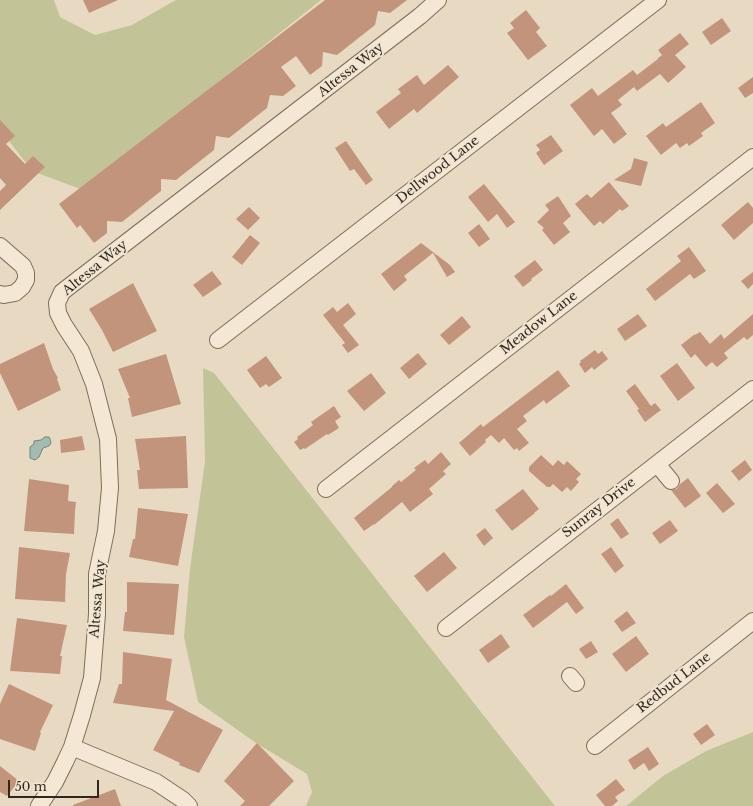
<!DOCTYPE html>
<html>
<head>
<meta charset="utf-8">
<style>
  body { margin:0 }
  #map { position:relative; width:753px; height:806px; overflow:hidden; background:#e8dac2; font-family:"Libre Baskerville",serif }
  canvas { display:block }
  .scale { position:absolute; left:8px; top:780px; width:91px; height:18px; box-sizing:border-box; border:2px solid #31261e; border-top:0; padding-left:5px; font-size:12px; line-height:14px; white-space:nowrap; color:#31261e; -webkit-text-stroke:3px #f0e5d0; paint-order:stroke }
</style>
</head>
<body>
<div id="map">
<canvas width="753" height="806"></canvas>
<div class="scale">50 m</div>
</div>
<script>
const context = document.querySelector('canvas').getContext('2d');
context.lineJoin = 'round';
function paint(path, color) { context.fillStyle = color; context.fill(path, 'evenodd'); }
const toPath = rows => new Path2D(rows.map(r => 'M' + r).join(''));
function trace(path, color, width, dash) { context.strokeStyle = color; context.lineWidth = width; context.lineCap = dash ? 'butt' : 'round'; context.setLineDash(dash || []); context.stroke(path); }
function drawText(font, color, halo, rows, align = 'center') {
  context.font = font + ' "Libre Baskerville",serif'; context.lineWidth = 4; context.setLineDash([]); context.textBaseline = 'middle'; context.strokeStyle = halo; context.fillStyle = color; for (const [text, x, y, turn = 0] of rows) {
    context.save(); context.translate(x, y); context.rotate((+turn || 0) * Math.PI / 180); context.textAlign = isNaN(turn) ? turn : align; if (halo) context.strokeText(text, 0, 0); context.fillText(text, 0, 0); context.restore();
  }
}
const green = toPath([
  [0,0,54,0,60,17,95,35,132,25,176,0,321,0,83,190,32,171,0,129],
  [203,368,214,373,555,806,306,806,312,792,307,774,256,743,198,702,184,637,190,569,205,461],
  [753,732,753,806,626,806,663,776,706,751]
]);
const water = toPath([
  [45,437,49,437,50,439,51,443,49,446,43,448,39,457,35,460,30,458,30,447,34,444,34,441,41,440,45,437]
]);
const building = toPath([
  [83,0,118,0,89,13],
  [325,0,407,0,390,13,378,11,375,25,337,55,323,52,322,66,310,75,296,56,281,67,296,86,283,96,270,95,267,108,229,138,216,136,214,150,176,180,161,179,161,191,122,222,107,221,107,233,94,243,80,225,77,228,59,204],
  [526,10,540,28,536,32,547,46,528,60,507,33,514,28,510,23],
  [722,18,731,31,711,45,702,32],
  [680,33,689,44,675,55,686,67,668,83,660,74,637,91,634,87,618,100,622,105,611,113,627,134,614,144,602,129,594,136,570,105,592,88,598,96,633,70,637,75,658,59,657,59,662,55,658,50],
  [448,65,459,77,417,113,414,109,389,129,376,112,401,93,398,89,417,75,424,85],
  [753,77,753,93,745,98,738,88],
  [701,102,715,123,701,133,703,136,689,146,687,143,680,148,676,143,661,155,646,136,663,123,666,127],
  [0,120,15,136,6,144,25,164,33,156,45,167,0,210,0,191,6,185,0,178],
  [551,135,563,151,544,165,536,153,540,150,536,145],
  [346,141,373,180,366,185,354,169,350,171,335,148],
  [634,158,648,162,641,186,614,180,631,169],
  [609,182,629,206,622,211,620,209,603,224,600,221,594,226,575,204,587,194,591,198],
  [484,184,515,222,507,228,497,214,488,222,468,197],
  [558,196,571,216,563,223,570,232,554,245,542,230,544,228,537,222,549,210,545,205],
  [748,202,753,208,753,223,734,240,721,225],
  [249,207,260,218,248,230,236,219],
  [479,224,490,239,479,247,468,233],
  [250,235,260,243,242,265,232,257],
  [421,243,450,265,455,272,447,277,433,253,404,276,407,280,394,291,381,274],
  [689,247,706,271,694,279,690,274,655,301,646,289,681,261,677,256],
  [535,260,543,270,531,279,532,280,523,287,514,276],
  [212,271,222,284,203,297,193,285],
  [753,272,753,284,748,289,741,281],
  [133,283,157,331,113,352,102,330,89,309],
  [348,303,356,314,343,325,359,345,348,353,342,345,345,343,323,315,333,307,337,312],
  [638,314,647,326,625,341,617,329],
  [753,314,753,335,747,340,744,337,724,353,728,358,717,367,712,362,706,367,695,354,691,358,681,345,695,334,695,335,700,332,710,344,721,334,724,339],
  [462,316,471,327,449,345,440,335],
  [44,343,53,369,58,378,57,379,61,390,18,411,0,373,0,364],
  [595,350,598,354,602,351,608,359,594,370,592,367,585,373,579,364,581,362,580,361],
  [418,353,427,364,409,379,400,368],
  [166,354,181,404,132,417,128,398,130,398,118,369],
  [266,356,282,378,269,387,266,384,260,388,247,370],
  [677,363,695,388,678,401,660,376],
  [558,370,570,386,546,404,544,400,523,416,527,421,517,429,529,443,519,451,517,448,514,450,504,438,499,443,491,435,485,440,486,442,470,456,459,443,481,424,483,427],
  [371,373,386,393,364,411,347,391],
  [635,384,651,406,655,403,661,410,645,422,637,410,639,409,626,391],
  [334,406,341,417,335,421,339,428,328,435,327,434,305,449,304,448,300,450,294,442,298,439,297,437,313,425,311,422],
  [82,436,85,450,61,453,60,440],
  [186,436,188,488,139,489,137,470,140,470,135,439],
  [441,452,451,464,443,471,446,474,429,489,433,494,410,512,402,502,374,525,374,524,364,531,354,518,392,487,392,486,399,480,401,482,416,470,414,468,425,460,428,464],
  [541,455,553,466,558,460,564,465,567,461,581,474,576,479,579,482,571,491,567,487,562,492,553,484,550,487,547,487,529,471,529,467],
  [745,460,752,470,739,481,731,471],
  [688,478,701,496,685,508,671,490,677,489,680,484],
  [29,479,69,485,68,501,76,502,75,511,74,534,24,531],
  [717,483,735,504,723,513,706,493],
  [523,489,539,509,534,513,535,513,512,531,495,510],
  [138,508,188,514,178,566,129,557,133,539,135,539],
  [618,518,629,534,621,539,610,524],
  [670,520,678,531,660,544,652,533],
  [485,528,493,538,484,546,476,535],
  [19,547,70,553,66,574,65,602,15,599],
  [611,547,624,566,615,573,601,554],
  [444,552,457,568,427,592,414,576],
  [127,582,179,584,174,635,123,631,125,612,127,612],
  [566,584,584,608,576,614,567,602,533,628,523,615,550,595,551,596],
  [627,611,636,623,622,632,614,621],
  [17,618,67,625,60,656,62,656,60,674,10,671],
  [501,634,510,647,488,663,479,650],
  [636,636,649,654,626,672,612,654],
  [591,641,598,652,586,659,579,649],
  [123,652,172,659,166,700,223,730,199,773,179,765,180,763,153,750,174,711,113,703,119,684,122,684],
  [9,684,53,705,40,732,41,733,35,751,0,739,0,704],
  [707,724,715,735,701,745,693,734],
  [257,743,294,781,269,806,240,806,245,801,224,781],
  [648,747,659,764,649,771,644,763,634,770,628,760],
  [0,766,19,781,7,796,0,792],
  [616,779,625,790,615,797,618,801,612,806,605,806,596,795],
  [115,789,121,806,73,806,73,805]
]);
const minor = toPath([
  [0,246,23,266,26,273,26,280,22,287,15,293,4,295,0,294],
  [218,340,658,0],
  [657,464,671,481],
  [326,489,753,157],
  [446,628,753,389],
  [570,676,576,683],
  [595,746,753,621],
  [72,747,156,782,183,800,189,806],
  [39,806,55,782,65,762,72,747,82,715,92,678,97,614,97,574,106,531,110,488,108,439,94,384,81,351,64,325,58,313,57,303,62,292,420,16,438,0]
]);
const streetNames = [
  ["Altessa Way",351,70,-38],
  ["Dellwood Lane",438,170,-38],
  ["Altessa Way",95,268,-39],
  ["Meadow Lane",539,323,-38],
  ["Sunray Drive",599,508,-38],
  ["Altessa Way",98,599,-85],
  ["Redbud Lane",674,683,-38]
];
paint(green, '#c2c497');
paint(water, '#a4bbb2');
trace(water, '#6c877f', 1);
paint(building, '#c2947c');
trace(minor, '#7f6c5b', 18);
trace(minor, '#f4e8d4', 16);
drawText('13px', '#31261e', '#f0e5d0', streetNames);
</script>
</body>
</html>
